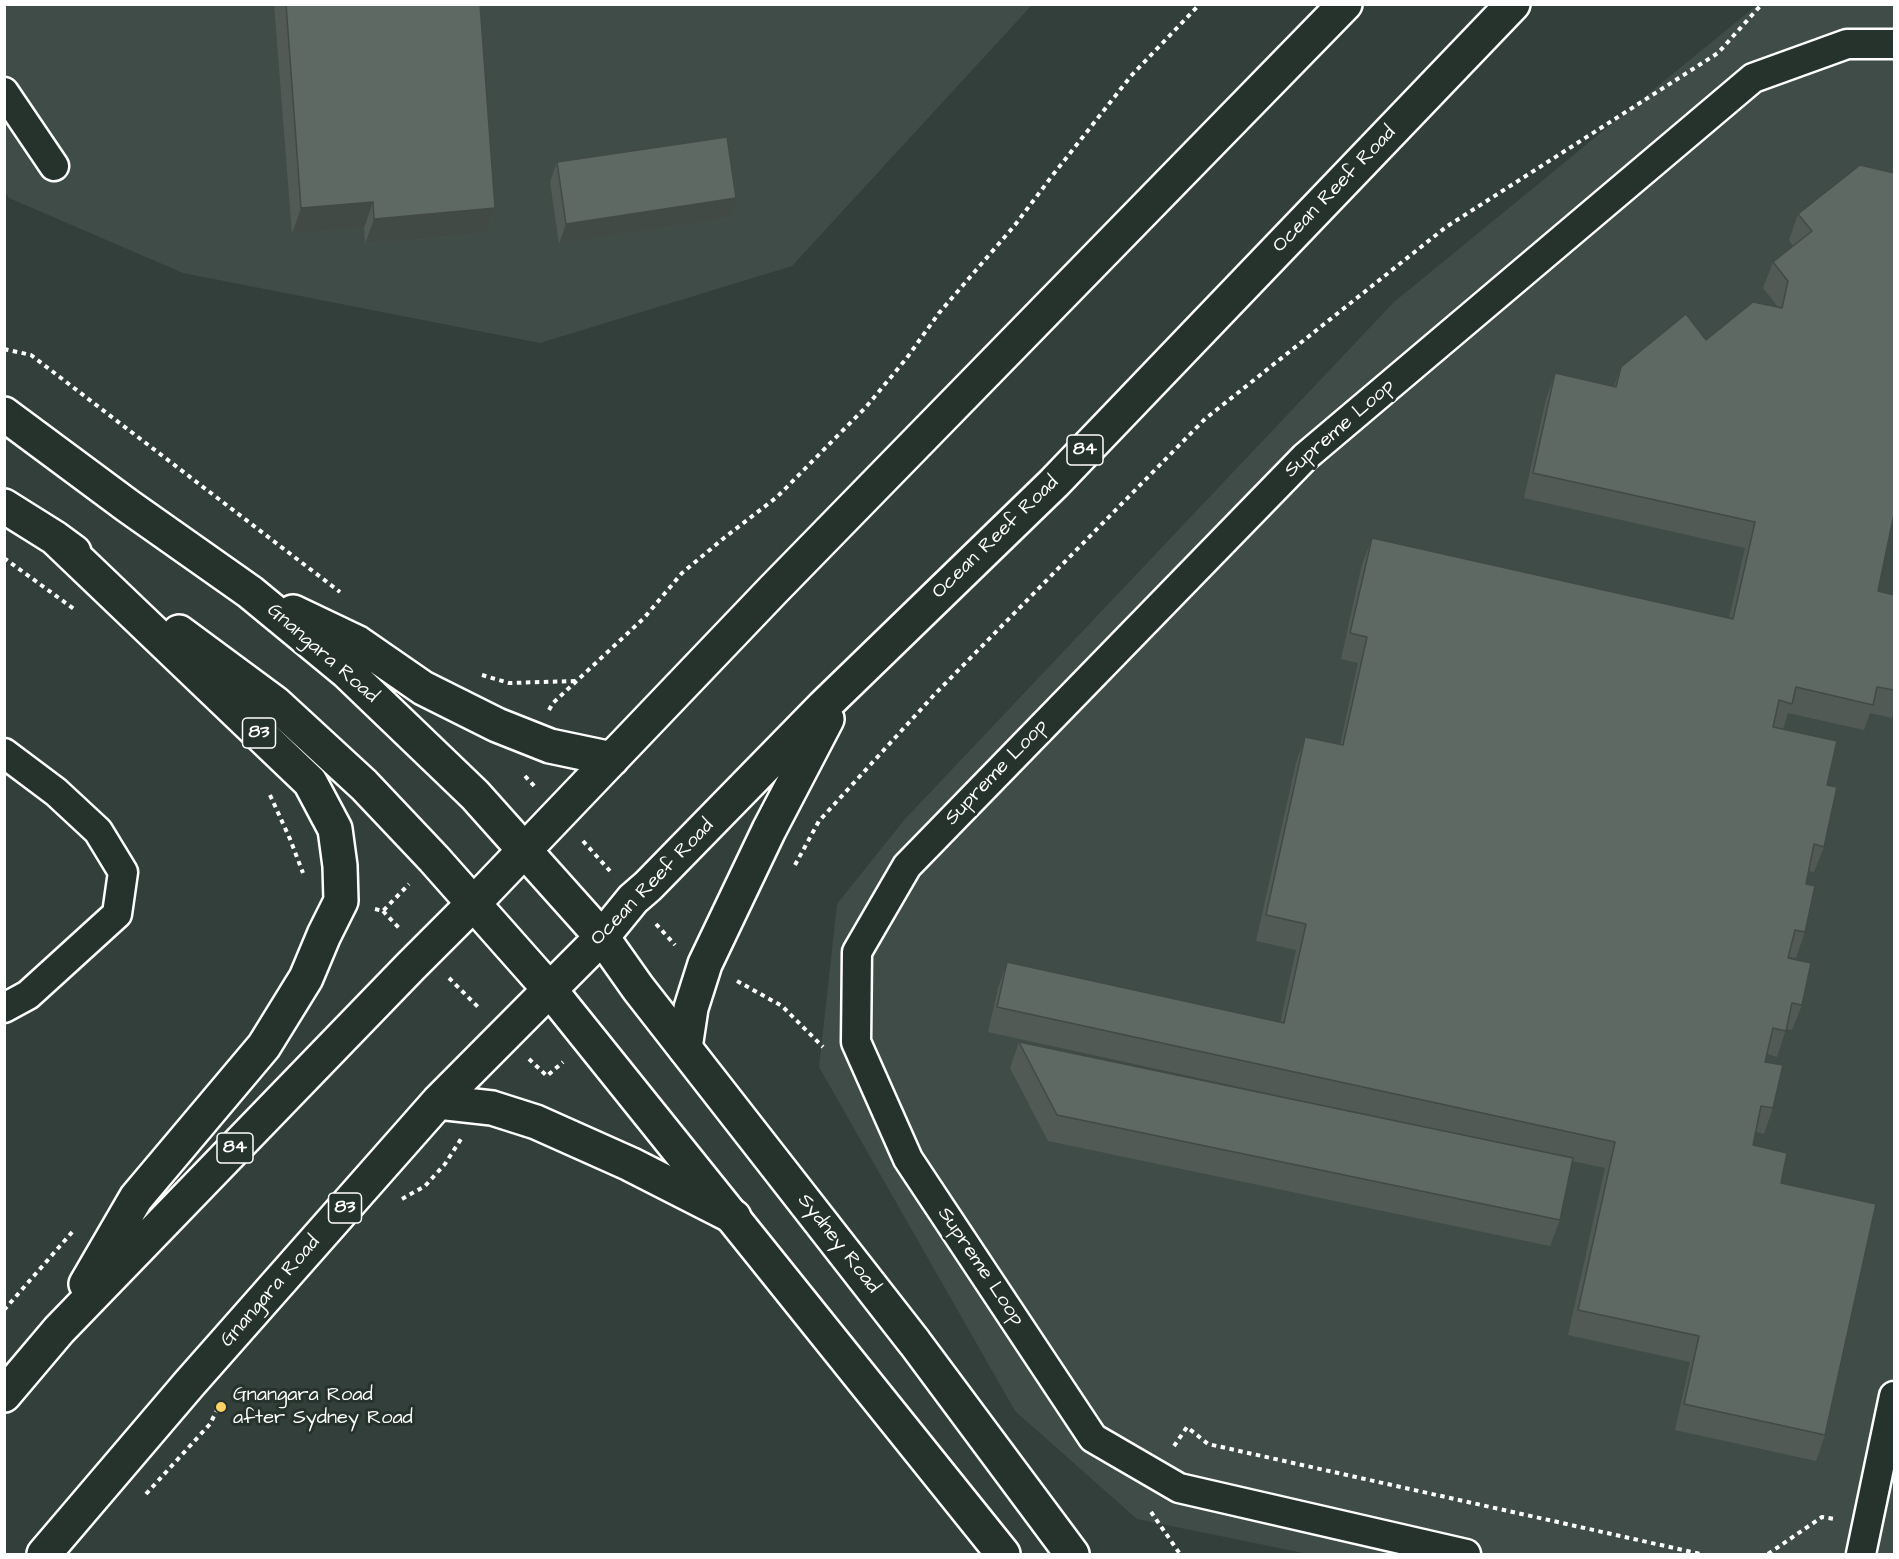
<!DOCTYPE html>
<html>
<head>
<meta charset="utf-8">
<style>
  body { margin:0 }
  #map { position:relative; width:1899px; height:1559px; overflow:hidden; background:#333f3a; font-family:"Architects Daughter",sans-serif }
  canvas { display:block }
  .frame { position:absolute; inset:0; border:6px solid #fff; pointer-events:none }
</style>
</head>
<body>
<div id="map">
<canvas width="1899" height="1559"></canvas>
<div class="frame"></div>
</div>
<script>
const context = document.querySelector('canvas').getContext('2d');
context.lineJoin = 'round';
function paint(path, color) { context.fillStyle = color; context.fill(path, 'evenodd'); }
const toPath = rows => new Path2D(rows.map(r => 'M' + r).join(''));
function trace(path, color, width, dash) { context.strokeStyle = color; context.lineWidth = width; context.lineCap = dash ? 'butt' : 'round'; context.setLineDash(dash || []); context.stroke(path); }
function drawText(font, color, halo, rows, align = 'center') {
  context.font = font + ' "Architects Daughter",sans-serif'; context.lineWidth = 6; context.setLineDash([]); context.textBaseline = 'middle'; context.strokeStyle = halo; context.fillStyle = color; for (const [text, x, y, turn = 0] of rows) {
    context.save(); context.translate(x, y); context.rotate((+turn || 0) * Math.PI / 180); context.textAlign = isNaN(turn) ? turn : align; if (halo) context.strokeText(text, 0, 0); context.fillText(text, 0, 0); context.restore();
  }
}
const built = toPath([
  [4,5,1032,5,792,266,540,343,183,273,9,198,4,191],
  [1757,5,1894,5,1894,1554,1308,1554,1137,1519,1015,1411,819,1067,837,904,905,819,1394,302]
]);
const path = toPath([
  [4,349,31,355,340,592],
  [4,558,74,609],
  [482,675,509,683,576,681],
  [549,710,553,703,644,618,682,573,724,538,777,497,866,407,906,359,939,313,1015,225,1052,176,1131,76,1200,4],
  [525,776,536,788],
  [270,795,290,839,303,873],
  [583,841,610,871],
  [795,865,819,821,935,694,1205,419,1446,227,1718,53,1762,4],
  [375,909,383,911,409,884],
  [383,911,399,928],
  [656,924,675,945],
  [449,978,480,1009],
  [737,981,782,1006,823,1047],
  [529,1059,547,1076,563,1062],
  [402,1199,425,1186,445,1164,461,1139],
  [4,1310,74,1230],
  [1174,1446,1187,1427,1208,1444,1701,1554],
  [146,1494,210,1424,218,1408],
  [1151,1512,1180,1554],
  [1768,1554,1822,1517,1835,1519]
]);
const minor = toPath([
  [4,92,54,166],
  [4,753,56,792,98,831,123,872,117,914,28,995,4,1008],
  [1466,1554,1179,1488,1093,1438,908,1159,856,1042,857,952,907,866,1305,457,1753,78,1847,44,1894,44],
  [1861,1554,1894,1396]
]);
const tertiary = toPath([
  [602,937,638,988,915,1343,1072,1554],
  [550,990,1003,1554]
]);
const primary = toPath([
  [4,414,128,506,250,592,347,672,475,795,602,937],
  [4,506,55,538,74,552],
  [55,538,310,782,335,829,340,866,341,901,324,935,306,978,264,1046,136,1198,86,1284],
  [293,612,358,643,423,688,497,725,550,746,612,759],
  [179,632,275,703,364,785,434,859,550,990],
  [685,1048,691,1008,705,964,769,830,827,719],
  [438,1102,492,1108,536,1122,630,1164,734,1217],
  [4,1395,59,1330,411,966,474,903,773,590,1345,4],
  [44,1554,189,1384,438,1102,602,937,633,899,648,886,823,707,1054,483,1513,4]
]);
const wall = toPath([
  [274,4,480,4,495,208,486,234,365,244,364,228,292,234],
  [557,162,729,218,559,244,550,182],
  [1860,165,1878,591,1894,595,1894,711,1892,718,1870,713,1864,730,1788,713,1783,729,1827,785,1824,847,1814,872,1808,871,1806,884,1805,932,1796,958,1789,957,1788,958,1802,1005,1792,1030,1786,1029,1777,1057,1767,1054,1765,1062,1773,1108,1764,1134,1756,1132,1753,1145,1781,1183,1825,1435,1816,1461,1675,1430,1690,1362,1568,1335,1605,1168,1572,1161,1560,1220,1550,1246,1048,1141,1010,1068,1019,1042,1321,1105,988,1032,998,988,1007,962,1280,1023,1296,950,1256,941,1296,763,1305,737,1340,745,1358,663,1341,659,1362,564,1372,538,1729,618,1745,548,1524,498,1546,399,1555,373,1614,386,1621,367,1706,340,1778,307,1763,288,1773,262,1793,246,1789,240,1798,214]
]);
const shadedWall = toPath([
  [736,198,729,218,559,244,566,224],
  [373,202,364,228,292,234,301,208],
  [495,208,486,234,365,244,374,219]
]);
const building = toPath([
  [286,4,480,4,495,208,374,219,373,202,301,208,286,4],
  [727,137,736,198,566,224,557,162,727,137],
  [1860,165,1894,173,1894,514,1878,591,1894,595,1894,690,1877,687,1873,705,1796,687,1792,704,1779,700,1773,727,1837,741,1827,785,1837,787,1824,847,1814,844,1806,884,1815,886,1805,932,1795,930,1788,958,1811,963,1802,1005,1792,1003,1786,1031,1773,1028,1765,1062,1783,1065,1773,1108,1761,1106,1753,1145,1787,1153,1781,1183,1876,1204,1825,1435,1684,1404,1699,1336,1578,1310,1615,1142,997,1007,1007,962,1284,1023,1306,924,1266,915,1305,737,1343,745,1367,637,1350,633,1372,538,1733,619,1755,522,1533,473,1555,373,1616,387,1621,367,1686,314,1706,340,1753,302,1782,308,1788,281,1773,262,1812,231,1798,214,1860,165],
  [1019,1042,1573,1158,1560,1220,1057,1115,1019,1042]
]);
const markers = [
  [221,1407,6,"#ffd166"]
];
const shields = [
  [1085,450,36],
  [259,733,33],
  [235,1148,36],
  [345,1208,33]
];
const shieldNames = [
  ["84",1085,450],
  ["83",259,733],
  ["84",235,1148],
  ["83",345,1208]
];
const streetNames = [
  ["Ocean Reef Road",1335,190,-46],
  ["Supreme Loop",1340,429,-41],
  ["Ocean Reef Road",996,538,-44],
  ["Gnangara Road",322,654,41],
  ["Supreme Loop",997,773,-46],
  ["Ocean Reef Road",653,883,-46],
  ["Sydney Road",838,1244,52],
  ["Supreme Loop",980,1267,56],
  ["Gnangara Road",271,1292,-49]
];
const poiNames = [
  ["Gnangara Road",233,1396],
  ["after Sydney Road",233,1419]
];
paint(built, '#404c47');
trace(minor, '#fff', 33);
trace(tertiary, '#fff', 38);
trace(primary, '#fff', 38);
trace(path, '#fff', 4, [4.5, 4.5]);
trace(minor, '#26332d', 28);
trace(tertiary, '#26332d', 33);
trace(primary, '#26332d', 33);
paint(wall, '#525a56');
paint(shadedWall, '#424a46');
paint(building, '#5f6964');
trace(building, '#424a46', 1.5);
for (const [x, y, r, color] of markers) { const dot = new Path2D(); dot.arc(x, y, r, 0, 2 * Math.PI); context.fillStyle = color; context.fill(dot); trace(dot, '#26332d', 2); }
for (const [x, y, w] of shields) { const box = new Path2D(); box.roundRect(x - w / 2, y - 15, w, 30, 4.5); context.fillStyle = '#26332d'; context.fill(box); trace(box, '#fff', 1.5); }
drawText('bold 18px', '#fff', null, shieldNames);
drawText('20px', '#fff', '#26332d', streetNames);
drawText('20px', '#fff', '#26332d', poiNames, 'left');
</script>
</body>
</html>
